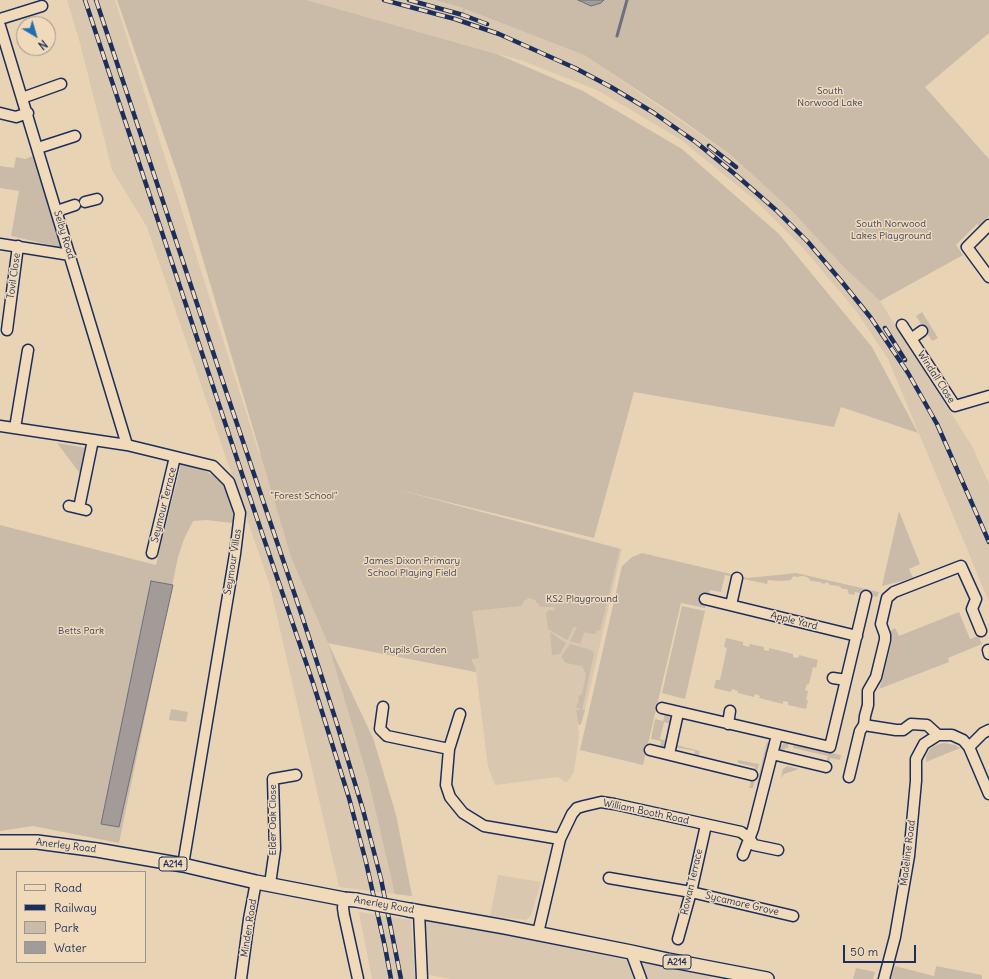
<!DOCTYPE html>
<html>
<head>
<meta charset="utf-8">
<style>
  body { margin:0 }
  #map { position:relative; width:989px; height:979px; overflow:hidden; background:#e8d3b5; font-family:Delius,sans-serif }
  canvas { display:block }
  .legend { position:absolute; left:16px; top:871px; width:130px; height:92px; box-sizing:border-box; background:#f1dab9; border:1px solid #9b9695; margin:0; padding:5px 7px; list-style:none; font-size:12px; color:#1b2f5e }
  .legend li { display:flex; align-items:center; gap:8px; height:20px }
  .legend b { width:20px; border:1px solid #9b9695 }
  .north { position:absolute; left:16px; top:16px; width:40px; height:40px; box-sizing:border-box; background:#f1dab9; border:1px solid #9b9695; border-radius:50%; rotate:142deg; font-size:11px; font-weight:700; line-height:16px; text-align:center; color:#1b2f5e }
  .north::after { content:''; display:block; margin:auto; width:14px; height:18px; background:#1f6fb2; clip-path:polygon(50% 0,100% 100%,50% 72%,0 100%) }
  .scale { position:absolute; left:843px; top:945px; width:73px; height:18px; box-sizing:border-box; border:2px solid #1b2f5e; border-top:0; padding-left:5px; font-size:12px; line-height:14px; white-space:nowrap; color:#1b2f5e; -webkit-text-stroke:3px #f1dab9; paint-order:stroke }
</style>
</head>
<body>
<div id="map">
<canvas width="989" height="979"></canvas>
<ul class="legend">
<li><b style="height:5px;background:#f1dab9"></b>Road</li>
<li><b style="height:5px;background:#1b2f5e"></b>Railway</li>
<li><b style="height:11px;background:#cabba9"></b>Park</li>
<li><b style="height:11px;background:#a29b97"></b>Water</li>
</ul>
<div class="north">N</div>
<div class="scale">50 m</div>
</div>
<script>
const context = document.querySelector('canvas').getContext('2d');
context.lineJoin = 'round';
function paint(path, color) { context.fillStyle = color; context.fill(path, 'evenodd'); }
const toPath = rows => new Path2D(rows.map(r => 'M' + r).join(''));
function trace(path, color, width, dash) { context.strokeStyle = color; context.lineWidth = width; context.lineCap = dash ? 'butt' : 'round'; context.setLineDash(dash || []); context.stroke(path); }
function drawText(font, color, halo, rows, align = 'center') {
  context.font = font + ' Delius,sans-serif'; context.lineWidth = 3; context.setLineDash([]); context.textBaseline = 'middle'; context.strokeStyle = halo; context.fillStyle = color; for (const [text, x, y, turn = 0] of rows) {
    context.save(); context.translate(x, y); context.rotate((+turn || 0) * Math.PI / 180); context.textAlign = isNaN(turn) ? turn : align; if (halo) context.strokeText(text, 0, 0); context.fillText(text, 0, 0); context.restore();
  }
}
const built = toPath([
  [67,0,115,0,259,453,622,549,585,710,576,710,579,736,574,772,568,781,565,782,558,777,495,785,488,767,476,672,328,643,374,741,396,815,412,896,339,887,270,586,147,227,112,170,80,43],
  [305,0,435,0,465,9,584,55,731,155,793,212,880,301,972,446,989,484,989,602,888,359,857,312,803,248,755,200,680,139,597,90,523,61],
  [498,875,541,882,531,915,526,920,490,916],
  [359,912,411,920,415,979,372,979],
  [419,912,715,969,711,979,450,979,430,975,422,973]
]);
const green = toPath([
  [117,0,306,0,497,54,583,91,682,149,779,234,872,347,918,433,841,407,834,427,634,392,594,538,391,488,620,549,600,631,597,630,597,633,593,634,584,632,580,644,570,641,577,627,574,627,567,640,548,629,546,613,549,610,554,611,555,607,540,607,535,600,529,598,524,601,521,606,472,611,479,658,471,659,475,667,476,672,328,643,373,738,396,815,412,896,395,894,368,778,328,643,291,557,180,182],
  [435,0,989,0,989,33,925,87,989,159,989,216,979,226,977,224,956,245,963,255,880,301,843,266,793,212,731,155,672,113,584,55,465,9,463,15,463,8],
  [33,156,63,248,11,236,19,191,0,188,0,166,14,168,16,157,25,159],
  [922,312,938,338,932,341,916,316],
  [57,443,87,448,82,476],
  [181,464,196,467,211,474,222,481,228,492,235,509,233,523,206,520,193,521,184,539,178,557,119,843,33,826,0,831,0,525,156,565],
  [899,511,920,564,909,569,913,578,882,586],
  [642,553,748,578,796,573,879,592,877,597,855,592,854,595,849,594,847,589,843,589,839,586,830,585,827,582,824,584,820,582,811,581,807,577,802,576,797,577,793,576,791,580,779,581,768,580,767,584,725,575,721,592,710,590,709,596,704,595,702,604,706,605,705,608,681,603,643,765,580,750,622,566,632,557],
  [682,606,705,611,685,699,662,693],
  [959,612,970,639,978,636,982,644,948,658,949,662,879,689,882,680,892,641,890,631,895,628,899,636],
  [550,632,566,643,560,654,552,655],
  [726,638,743,642,743,645,749,647,750,644,764,647,764,650,769,651,769,648,793,654,793,657,798,658,799,655,818,660,816,668,813,667,809,684,807,684,805,690,808,691,806,700,808,700,806,709,788,705,788,702,783,701,783,704,759,698,760,696,755,694,754,697,738,693,738,691,732,689,731,692,714,688,716,680,720,680,727,648,724,647],
  [570,644,588,649,592,651,594,654,582,710,585,710,581,724,580,725,578,724,576,710,582,710,576,707,579,701,578,697,582,694,586,674,582,666,566,663,561,657],
  [171,709,188,712,186,722,169,720],
  [665,714,670,717,671,722,671,724,664,722,660,739,665,740,664,746,666,746,663,749,660,748,661,741,651,739,655,719,663,721],
  [680,723,681,724,676,745,700,751,698,757,694,756,695,751,675,747],
  [767,741,768,744,758,784,757,784],
  [786,742,789,742,788,748,785,748,783,753,779,751,779,747],
  [944,743,955,745,960,748,926,762,926,756,930,749,936,745],
  [794,744,841,755,840,760,830,758,829,764,826,763,828,756,793,748],
  [738,760,759,764,753,788,749,788,755,767,738,763],
  [787,766,799,769,784,774,781,778,783,769],
  [895,966,934,976,936,966,982,975,982,979,891,979],
  [856,968,875,972,873,979,853,979]
]);
const water = toPath([
  [578,0,604,0,601,3,591,6,578,0],
  [151,581,173,585,119,827,101,824,151,581]
]);
const stream = toPath([
  [617,36,627,0]
]);
const minor = toPath([
  [0,19,42,6],
  [0,26,127,445],
  [22,98,61,84],
  [0,113,16,117,28,113],
  [38,148,75,136],
  [85,202,97,199],
  [57,211,75,205],
  [989,225,967,247,989,277],
  [0,244,70,255],
  [902,325,955,406,989,396],
  [7,330,18,246],
  [911,339,922,331],
  [0,426,127,445,213,466,229,482,240,513,235,554,183,865],
  [15,428,28,350],
  [69,506,86,510],
  [79,508,93,440],
  [152,553,175,457],
  [705,599,857,636],
  [731,605,737,578],
  [981,631,972,609,976,599,961,566,894,592,887,598,881,624,885,635,885,640,876,677,868,691,868,705,865,716,864,725,896,730,903,730,911,724,927,725,938,735,952,735,963,740,969,747,989,794],
  [988,650,989,654],
  [833,678,846,680],
  [383,707,380,729,387,736,449,749,446,785,450,797,463,813,484,826,560,839],
  [662,708,830,747,866,596],
  [728,724,730,711],
  [969,747,983,733,989,730],
  [449,749,460,714],
  [650,750,752,775],
  [669,754,678,713],
  [772,754,826,767],
  [849,777,860,731,864,725],
  [743,855,753,829,777,735],
  [609,878,691,892,793,916],
  [270,884,275,849,273,779,296,775],
  [344,899,343,908,344,915,358,979],
  [419,912,422,979],
  [538,933,560,839,572,814,577,808,584,806,601,802,614,804,741,832,749,838,754,845,778,850],
  [678,939,691,892,706,825],
  [631,952,641,979],
  [241,979,249,919,256,882],
  [884,979,895,937,909,856,916,781,916,759,924,744,938,735]
]);
const major = toPath([
  [0,842,37,842,97,850,183,865,256,882,344,899,356,900],
  [409,910,505,927,631,952,668,960,767,979]
]);
const rail = toPath([
  [85,0,246,486,313,683,349,798,366,862,385,947,391,979],
  [96,0,232,409,303,619,337,724,363,810,381,879,401,979],
  [384,0,455,19,499,34,575,68,611,87,654,113,697,143,736,175,776,210,808,242,842,282,871,318,908,373,937,424,989,542],
  [409,0,463,15,487,24],
  [709,146,736,167],
  [885,328,905,360]
]);
const majorBridge = toPath([
  [356,900,409,910]
]);
const shields = [
  [173,864,28],
  [677,962,28]
];
const shieldNames = [
  ["A214",173,864],
  ["A214",677,962]
];
const parkNames = [
  ["South",830,91],
  ["Norwood Lake",830,103],
  ["South Norwood",891,224],
  ["Lakes Playground",891,236],
  ["\"Forest School\"",304,496],
  ["James Dixon Primary",412,561],
  ["School Playing Field",412,573],
  ["KS2 Playground",582,599],
  ["Betts Park",81,631],
  ["Pupils Garden",415,650]
];
const streetNames = [
  ["Selby Road",64,235,73],
  ["Tovil Close",14,276,-82],
  ["Windall Close",936,377,57],
  ["Seymour Terrace",164,505,-76],
  ["Seymour Villas",233,562,-81],
  ["Apple Yard",794,621,14],
  ["William Booth Road",646,812,12],
  ["Elder Oak Close",273,820,-90],
  ["Anerley Road",66,846,7],
  ["Madeline Road",908,853,-83],
  ["Rowan Terrace",692,882,-77],
  ["Sycamore Grove",742,904,13],
  ["Anerley Road",384,905,10],
  ["Minden Road",249,928,-81]
];
paint(built, '#d9c7af');
paint(green, '#cabba9');
paint(water, '#a29b97');
trace(water, '#6c7080', 1);
trace(stream, '#6c7080', 3);
trace(minor, '#1b2f5e', 13);
trace(major, '#1b2f5e', 16);
trace(minor, '#f1dab9', 10);
trace(major, '#f1dab9', 13);
trace(rail, '#1b2f5e', 4.5);
trace(rail, '#f1dab9', 3, [9]);
trace(majorBridge, '#1b2f5e', 16, []);
trace(majorBridge, '#f1dab9', 13);
for (const [x, y, w] of shields) { const box = new Path2D(); box.roundRect(x - w / 2, y - 7, w, 14, 3); context.fillStyle = '#f1dab9'; context.fill(box); trace(box, '#1b2f5e', 1); }
drawText('bold 9px', '#1b2f5e', null, shieldNames);
drawText('10px', '#354469', '#f1dab9', parkNames);
drawText('10px', '#1b2f5e', '#f1dab9', streetNames);
</script>
</body>
</html>
